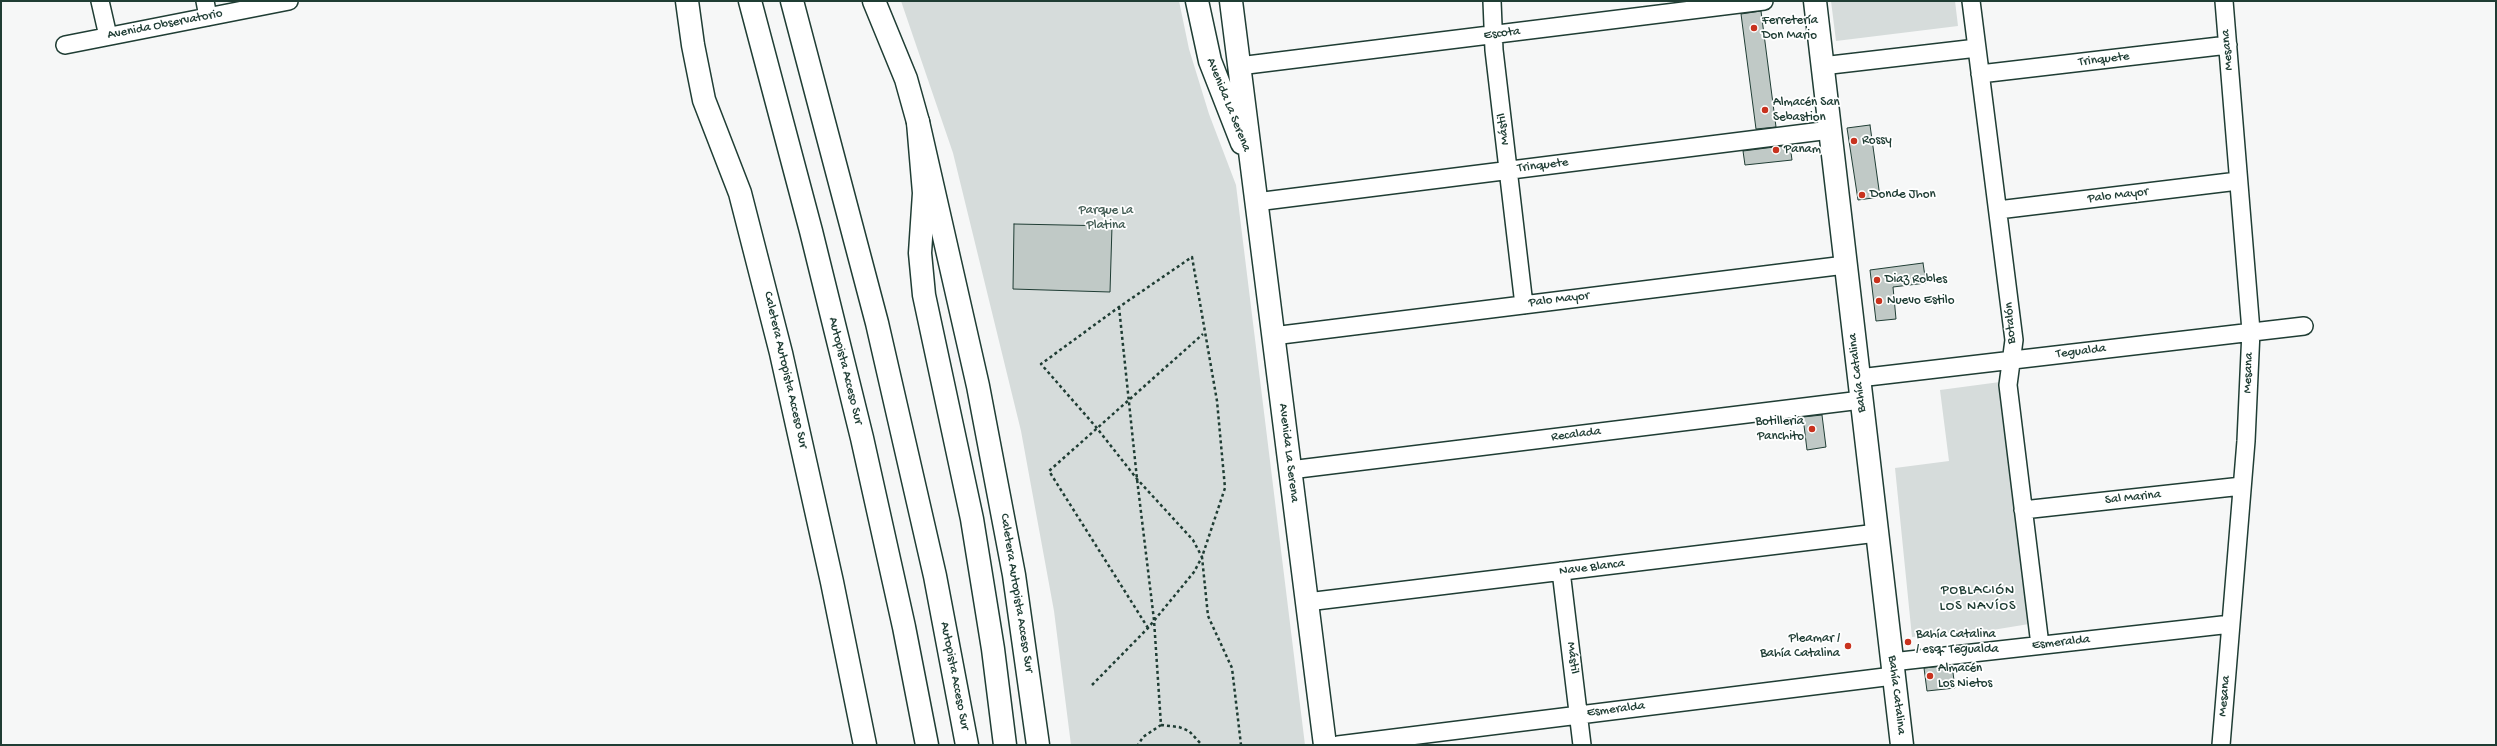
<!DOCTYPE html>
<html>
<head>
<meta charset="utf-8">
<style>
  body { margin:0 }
  #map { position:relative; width:2497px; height:746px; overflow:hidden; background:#f6f7f7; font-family:"Gochi Hand",sans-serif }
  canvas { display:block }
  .frame { position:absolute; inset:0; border:2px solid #1f3d34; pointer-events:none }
</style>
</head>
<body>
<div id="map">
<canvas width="2497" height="746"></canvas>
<div class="frame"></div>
</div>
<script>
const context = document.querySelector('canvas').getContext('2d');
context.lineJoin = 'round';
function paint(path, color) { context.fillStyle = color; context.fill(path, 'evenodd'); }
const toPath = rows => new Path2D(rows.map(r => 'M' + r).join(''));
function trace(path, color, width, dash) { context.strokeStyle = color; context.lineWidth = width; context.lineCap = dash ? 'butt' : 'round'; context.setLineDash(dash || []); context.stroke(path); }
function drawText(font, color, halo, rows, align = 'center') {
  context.font = font + ' "Gochi Hand",sans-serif'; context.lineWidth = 3.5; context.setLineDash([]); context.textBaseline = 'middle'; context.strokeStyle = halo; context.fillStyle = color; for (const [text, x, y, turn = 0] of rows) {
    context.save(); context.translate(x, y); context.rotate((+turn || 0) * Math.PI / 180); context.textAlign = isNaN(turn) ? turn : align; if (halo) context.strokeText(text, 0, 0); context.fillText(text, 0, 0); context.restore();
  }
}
const green = toPath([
  [901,1,1179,1,1189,49,1209,114,1236,185,1305,745,1071,745,1054,611,1021,431,953,153],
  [1831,1,1955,1,1958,26,1836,41],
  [2000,382,2029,624,1968,634,1967,631,1912,637,1895,468,1949,461,1940,390]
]);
const building = toPath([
  [1761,11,1776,127,1756,129,1741,14,1761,11],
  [1870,125,1880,197,1858,200,1847,128,1870,125],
  [1790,145,1792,160,1745,165,1743,151,1790,145],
  [1014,224,1112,226,1110,292,1013,289,1014,224],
  [1923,263,1926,283,1893,287,1896,319,1876,321,1870,270,1923,263],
  [1822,415,1826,447,1807,450,1803,417,1822,415],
  [1952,665,1955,688,1927,691,1924,668,1952,665]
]);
const path = toPath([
  [1119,307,1137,479,1154,620,1161,725,1143,737,1138,745],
  [1148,628,1049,471,1203,334],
  [1092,685,1148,628,1194,572,1202,557,1193,540,1137,479,1096,427,1041,364,1119,307,1192,257,1217,401,1225,488,1202,557,1208,616,1232,668,1241,745],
  [1161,725,1179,727,1189,731,1202,745]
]);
const street = toPath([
  [100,1,108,36],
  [205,1,208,17],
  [1492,1,1494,50,1524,305],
  [1971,1,2014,340,2008,385,2040,645],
  [65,45,289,1],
  [1239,66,1764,1],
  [1822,66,1977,48],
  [1980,74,2228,45],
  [1256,202,1830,130],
  [1998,210,2238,181],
  [1273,336,1845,265],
  [1859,378,2304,326],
  [1290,470,1861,400],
  [2023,510,2242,486],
  [1561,571,1582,745],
  [1307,602,1877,533],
  [1892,662,2231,624],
  [1338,745,1893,676],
  [2221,745,2246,441,2251,331,2224,1]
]);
const secondary = toPath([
  [687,1,693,45,704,100,740,193,781,353,832,582,865,745],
  [874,1,906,79,918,122,978,386,1014,575,1038,745],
  [1197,1,1210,61,1242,143],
  [1231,1,1325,745],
  [1815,1,1902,745]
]);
const highway = toPath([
  [750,1,811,231,862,438,904,627,927,745],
  [792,1,877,323,935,576,967,745],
  [918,122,924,193,920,253,924,295,972,519,993,649,1005,745]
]);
const markers = [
  [1754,28,4,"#c8321e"],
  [1765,110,4,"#c8321e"],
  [1854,141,4,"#c8321e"],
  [1776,150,4,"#c8321e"],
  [1862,195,4,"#c8321e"],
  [1877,280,4,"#c8321e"],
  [1879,301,4,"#c8321e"],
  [1812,429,4,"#c8321e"],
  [1908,642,4,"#c8321e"],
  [1848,646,4,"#c8321e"],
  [1930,676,4,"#c8321e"]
];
const poiNames = [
  ["Ferretería",1762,21],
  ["Don Mario",1762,36],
  ["Almacén San",1773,103],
  ["Sebastion",1773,118],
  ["Rossy",1862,141],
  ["Panam",1784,150],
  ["Donde Jhon",1870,195],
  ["Diaz Robles",1885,280],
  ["Nuevo Estilo",1887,301],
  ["Botilleria",1804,422,"right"],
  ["Panchito",1804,437,"right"],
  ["Bahía Catalina",1916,635],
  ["/ esq. Tegualda",1916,650],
  ["Pleamar /",1840,639,"right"],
  ["Bahía Catalina",1840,654,"right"],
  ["Almacén",1938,669],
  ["Los Nietos",1938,684]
];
const streetNames = [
  ["Avenida Observatorio",165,25,-11],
  ["Escota",1502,34,-7],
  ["Mesana",2228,50,-95],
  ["Trinquete",2104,60,-7],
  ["Avenida La Serena",1228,105,68],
  ["Mástil",1504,129,-97],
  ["Trinquete",1543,166,-7],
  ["Palo Mayor",2118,196,-7],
  ["Palo Mayor",1559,300,-7],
  ["Botalón",2011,323,-94],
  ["Tegualda",2081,352,-7],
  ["Caletera Autopista Acceso Sur",785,370,77],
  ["Autopista Acceso Sur",845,371,76],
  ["Bahía Catalina",1858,373,-97],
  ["Mesana",2249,373,-88],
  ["Recalada",1576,435,-7],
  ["Avenida La Serena",1288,453,83],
  ["Sal Marina",2133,498,-6],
  ["Nave Blanca",1592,568,-7],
  ["Caletera Autopista Acceso Sur",1016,593,81],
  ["Esmeralda",2061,643,-6],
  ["Mástil",1572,658,83],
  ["Autopista Acceso Sur",954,676,79],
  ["Bahía Catalina",1896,695,83],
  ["Mesana",2225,696,-85],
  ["Esmeralda",1616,710,-7]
];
const parkNames = [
  ["Parque La",1106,211],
  ["Platina",1106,226]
];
const neighbourhoodNames = [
  ["POBLACIÓN",1978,591],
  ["LOS NAVÍOS",1978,607]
];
paint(green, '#d6dcdb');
paint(building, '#c0c9c6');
trace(building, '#1f3d34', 1);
trace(street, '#1f3d34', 20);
trace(secondary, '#1f3d34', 25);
trace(highway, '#1f3d34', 25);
trace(path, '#1f3d34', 2.5, [3, 3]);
trace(street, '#fff', 17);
trace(secondary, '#fff', 22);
trace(highway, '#fff', 22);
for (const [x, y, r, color] of markers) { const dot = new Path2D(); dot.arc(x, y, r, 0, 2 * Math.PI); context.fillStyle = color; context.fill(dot); trace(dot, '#fff', 1.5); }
drawText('13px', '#1f3d34', '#fff', poiNames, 'left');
drawText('13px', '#1f3d34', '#fff', streetNames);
drawText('13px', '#445d55', '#fff', parkNames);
context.letterSpacing = '1px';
drawText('14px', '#1f3d34', '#fff', neighbourhoodNames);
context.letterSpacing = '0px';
</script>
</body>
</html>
